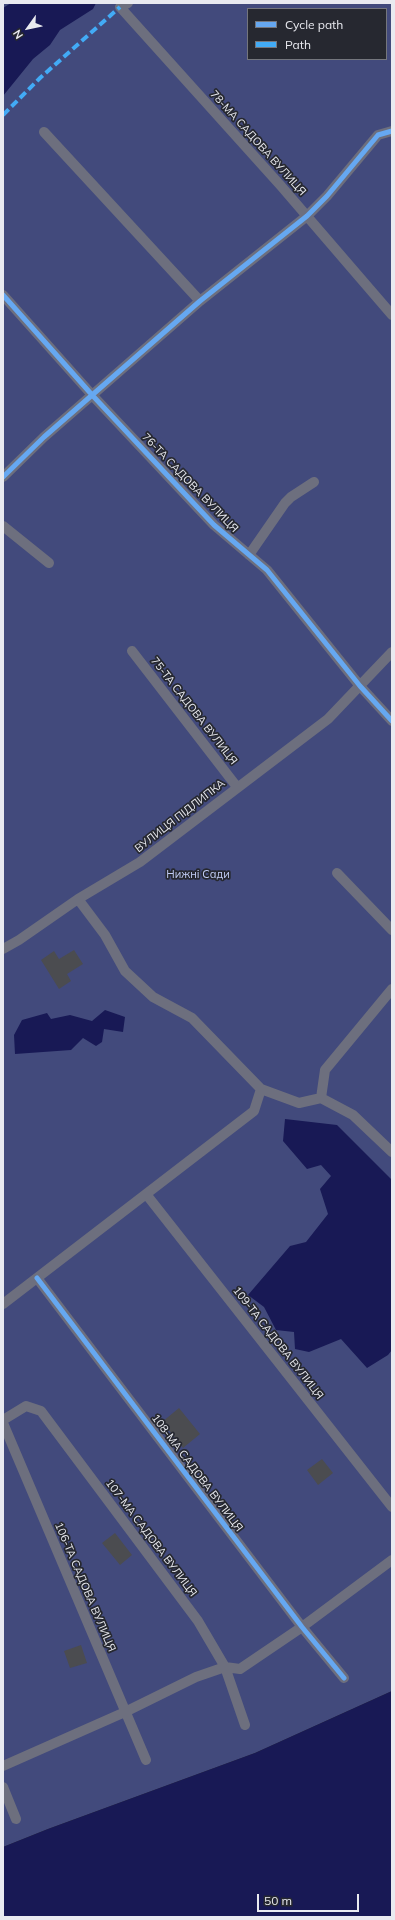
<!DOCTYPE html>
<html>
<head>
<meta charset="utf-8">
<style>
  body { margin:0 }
  #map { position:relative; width:395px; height:1920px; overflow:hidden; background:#323338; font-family:Mulish,sans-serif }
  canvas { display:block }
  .frame { position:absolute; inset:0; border:4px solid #e9eaf0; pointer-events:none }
  .legend { position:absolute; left:247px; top:8px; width:140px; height:52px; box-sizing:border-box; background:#262830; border:1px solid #74767d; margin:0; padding:5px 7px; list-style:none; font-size:12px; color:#e9eaf0 }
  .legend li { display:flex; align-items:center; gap:8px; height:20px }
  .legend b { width:20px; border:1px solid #74767d }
  .north { position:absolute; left:8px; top:8px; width:40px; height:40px; -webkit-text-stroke:3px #262830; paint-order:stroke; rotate:237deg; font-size:11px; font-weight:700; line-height:16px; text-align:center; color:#e9eaf0 }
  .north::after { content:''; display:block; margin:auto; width:14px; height:18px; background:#e9eaf0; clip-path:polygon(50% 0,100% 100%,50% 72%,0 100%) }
  .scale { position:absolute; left:257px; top:1894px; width:102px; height:18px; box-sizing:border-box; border:2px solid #e9eaf0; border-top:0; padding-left:5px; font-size:12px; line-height:14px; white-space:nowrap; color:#e9eaf0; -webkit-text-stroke:3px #262830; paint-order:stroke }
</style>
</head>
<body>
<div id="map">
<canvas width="395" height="1920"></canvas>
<div class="frame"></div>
<ul class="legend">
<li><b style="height:5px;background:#66a8f1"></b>Cycle path</li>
<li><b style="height:5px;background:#42abf6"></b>Path</li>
</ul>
<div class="north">N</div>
<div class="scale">50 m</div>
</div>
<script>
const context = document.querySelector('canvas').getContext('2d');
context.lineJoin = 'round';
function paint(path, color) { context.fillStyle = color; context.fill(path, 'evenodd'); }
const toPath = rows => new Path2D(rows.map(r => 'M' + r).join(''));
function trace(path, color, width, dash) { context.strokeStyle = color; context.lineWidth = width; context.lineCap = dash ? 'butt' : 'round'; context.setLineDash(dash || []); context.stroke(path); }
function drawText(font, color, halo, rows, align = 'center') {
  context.font = font + ' Mulish,sans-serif'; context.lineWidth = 3.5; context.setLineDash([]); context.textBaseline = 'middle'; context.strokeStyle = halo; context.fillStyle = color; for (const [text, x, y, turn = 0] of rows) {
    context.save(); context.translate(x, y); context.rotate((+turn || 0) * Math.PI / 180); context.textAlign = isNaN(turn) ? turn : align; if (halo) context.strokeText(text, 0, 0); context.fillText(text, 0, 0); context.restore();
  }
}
const green = toPath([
  [3,3,392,3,392,1691,255,1753,48,1829,3,1847],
  [248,9,386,9,386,59,248,59]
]);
const water = toPath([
  [11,3,96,3,93,9,60,30,50,45,33,59,3,96,3,8],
  [105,1010,125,1017,123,1032,104,1029,102,1042,96,1046,83,1038,71,1050,15,1054,14,1035,22,1020,47,1013,51,1019,70,1015,92,1021],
  [285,1119,337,1125,392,1180,392,1350,388,1355,367,1368,341,1339,309,1352,295,1349,294,1332,276,1330,264,1307,248,1295,290,1246,306,1242,328,1214,320,1189,331,1176,321,1165,307,1169,283,1141],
  [392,1691,392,1917,3,1917,3,1847,48,1829,255,1753]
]);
const building = toPath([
  [74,950,83,964,67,974,71,981,59,989,41,960,54,951,59,959],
  [179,1408,200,1434,183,1448,162,1422],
  [322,1459,333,1473,318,1485,307,1470],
  [115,1533,132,1555,120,1565,102,1543],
  [81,1645,87,1663,70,1668,64,1651]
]);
const street = toPath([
  [128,3,120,7,281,186,392,315],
  [44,132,200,301],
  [3,295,93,396,214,525,267,570,360,686,392,721],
  [3,477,44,437,200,301,307,216,327,196,378,135,392,131],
  [3,526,49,563],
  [249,555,285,503,291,497,314,482],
  [132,651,237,787],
  [337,873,392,930],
  [78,899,105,935,125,971,153,997,192,1018,261,1089,299,1103,321,1098,353,1115,392,1152],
  [3,949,19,940,78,899,140,862,328,719,392,652],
  [321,1098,325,1070,392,989],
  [146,1194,392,1507],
  [37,1278,302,1627,344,1678],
  [3,1304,254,1111,261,1089],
  [3,1420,26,1406,41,1411,198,1621,225,1667,245,1725],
  [3,1423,146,1760],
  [3,1766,125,1712,196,1677,225,1667,240,1669,302,1627,392,1560],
  [3,1787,16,1819]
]);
const quiet = toPath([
  [3,115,40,78,120,7]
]);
const cycleway = toPath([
  [3,295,93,396,214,525,267,570,360,686,392,721],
  [3,477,44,437,200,301,307,216,327,196,378,135,392,131],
  [37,1278,302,1627,344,1678]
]);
const streetNames = [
  ["78-МА САДОВА ВУЛИЦЯ",258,143,48],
  ["76-ТА САДОВА ВУЛИЦЯ",190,483,46],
  ["75-ТА САДОВА ВУЛИЦЯ",194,711,52],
  ["ВУЛИЦЯ ПІДЛИПКА",180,816,-38],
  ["109-ТА САДОВА ВУЛИЦЯ",278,1343,52],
  ["108-МА САДОВА ВУЛИЦЯ",197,1473,53],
  ["107-МА САДОВА ВУЛИЦЯ",151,1538,53],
  ["106-ТА САДОВА ВУЛИЦЯ",85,1587,67]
];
const parkNames = [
  ["Нижні Сади",198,875]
];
paint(green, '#424a7c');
paint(water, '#181955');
paint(building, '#4b4c50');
trace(street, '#6d6f7e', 10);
trace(quiet, '#42abf6', 4, [8, 4]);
trace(cycleway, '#66a8f1', 5);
drawText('11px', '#e9eaf0', '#262830', streetNames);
drawText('11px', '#c4cff8', '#262830', parkNames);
</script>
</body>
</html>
